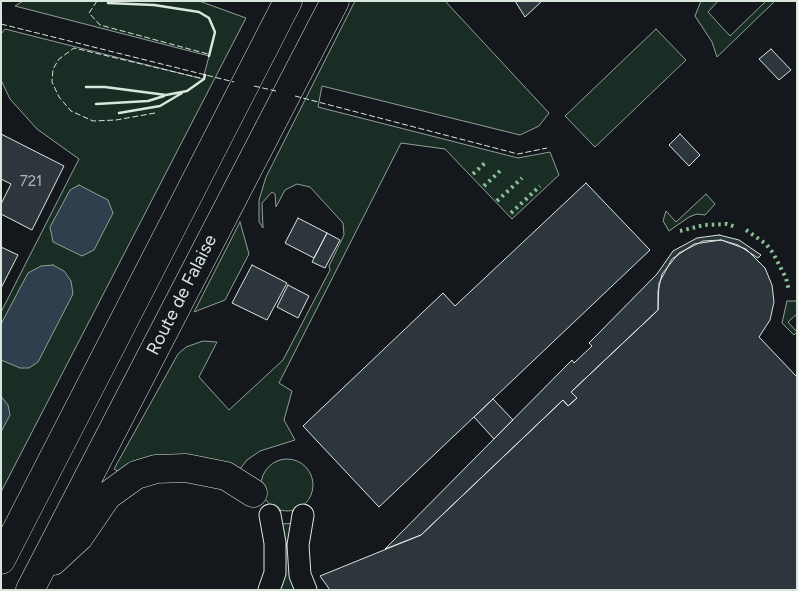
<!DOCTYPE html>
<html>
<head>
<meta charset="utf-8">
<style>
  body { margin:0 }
  #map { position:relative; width:798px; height:591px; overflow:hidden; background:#14181c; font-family:Figtree,sans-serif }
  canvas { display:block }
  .frame { position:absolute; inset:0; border:2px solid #d8e6dc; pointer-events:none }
</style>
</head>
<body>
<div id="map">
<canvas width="798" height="591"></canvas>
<div class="frame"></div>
</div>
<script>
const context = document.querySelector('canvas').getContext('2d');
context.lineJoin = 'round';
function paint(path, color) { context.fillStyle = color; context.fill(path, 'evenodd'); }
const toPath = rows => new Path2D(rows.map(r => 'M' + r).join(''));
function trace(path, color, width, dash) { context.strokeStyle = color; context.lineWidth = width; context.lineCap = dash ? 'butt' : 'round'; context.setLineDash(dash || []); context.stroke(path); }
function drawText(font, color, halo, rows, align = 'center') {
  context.font = font + ' Figtree,sans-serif'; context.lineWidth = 4; context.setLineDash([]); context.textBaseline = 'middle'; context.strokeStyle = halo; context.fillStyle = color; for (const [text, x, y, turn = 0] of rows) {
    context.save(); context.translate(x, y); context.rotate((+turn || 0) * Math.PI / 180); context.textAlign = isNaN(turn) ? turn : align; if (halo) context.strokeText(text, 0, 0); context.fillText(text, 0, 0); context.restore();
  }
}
const green = toPath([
  [23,1,199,1,246,18,1,492,1,312,79,159,37,129,10,99,1,80,1,34,5,29,203,79,209,56,15,6,23,1],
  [355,1,445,1,549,113,539,126,520,135,322,86,318,107,518,158,550,152,559,175,512,219,445,149,401,143,279,383,292,391,284,420,295,440,260,451,247,460,237,473,123,474,114,469,178,354,186,347,203,341,217,342,199,377,229,410,283,360,330,270,329,266,344,235,343,223,310,187,297,184,285,190,276,207,275,194,272,192,262,203,263,228,259,222,259,200,266,177,355,1],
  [701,1,718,1,708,12,730,36,766,1,775,1,717,57,712,42,695,16,701,1],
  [656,29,686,60,595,147,565,116,656,29],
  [706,194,715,204,705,215,697,214,689,217,669,231,663,221,666,211,676,222,706,194],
  [240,222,249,254,225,300,194,312,240,222],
  [787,301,797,301,797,314,788,322,797,332,794,335,782,323,787,301],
  '261 485a26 26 0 1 1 52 0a26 26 0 1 1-52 0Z',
  [297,523,299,590,279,590,282,524,297,523]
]);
const water = toPath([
  [79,185,108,200,113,213,94,250,82,256,53,242,50,227,70,190,79,185],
  [53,265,64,271,71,281,73,294,38,362,29,368,20,368,1,360,1,324,28,273,41,266,53,265],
  [1,396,8,405,10,415,1,432,1,396]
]);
const building = toPath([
  [515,1,542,1,525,17,515,1],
  [771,49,791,70,779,80,759,59,771,49],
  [1,134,64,166,32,230,1,214,1,204,11,184,1,179,1,134],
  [680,134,700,155,689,166,669,145,680,134],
  [586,183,650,250,379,507,303,426,443,293,455,306,586,183],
  [298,218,327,233,314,258,285,243,298,218],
  [327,233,340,240,325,268,312,262,327,233],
  [719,235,739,240,761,255,758,258,738,245,721,240,703,241,679,253,662,274,658,291,658,310,571,392,577,398,568,406,563,400,421,535,385,549,572,360,574,363,592,346,589,343,657,274,673,251,697,238,719,235],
  [721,240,746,249,765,268,772,285,774,302,770,320,759,337,797,377,797,590,330,590,320,576,421,535,563,400,568,406,577,398,571,392,658,310,659,283,672,259,694,244,721,240],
  [1,247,18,255,1,288,1,247],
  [252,265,287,283,267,320,232,303,252,265],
  [288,285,309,296,298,318,277,307,288,285],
  [493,399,513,420,494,439,474,417,493,399]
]);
const minor = toPath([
  [303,515,298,545,300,575,306,590],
  [269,590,275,573,275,543,270,515]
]);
const highway = toPath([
  [1,560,288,1],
  [53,561,79,537,107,496,136,475,156,469,186,468,226,476,253,493],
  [30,590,335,1]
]);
const hedge = toPath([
  [473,174,486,162],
  [484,186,500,171],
  [497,201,522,178],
  [511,213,540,186],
  [746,230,766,244,773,253,786,278,789,291],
  [680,231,704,225,727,224,736,227]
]);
const fence = toPath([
  [97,1,89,13,100,25,208,54],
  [1,24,234,82],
  [254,86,276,91],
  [295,96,518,154,547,148],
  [155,113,116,120,93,121,71,111,59,97,52,82,53,69,59,59,74,48,200,78]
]);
const wall = toPath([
  [108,3,154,5,199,12,209,18,215,32,209,56],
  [86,87,105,87,166,95,187,91,204,79,205,75],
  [96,104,148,101,164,96],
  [119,113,160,106,182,93]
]);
const numberNames = [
  ["721",31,182]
];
const streetNames = [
  ["Route de Falaise",182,295,-63]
];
paint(green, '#1a2d24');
trace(green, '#939e99', 1);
paint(water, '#2f3f4d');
trace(water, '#939e99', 1);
paint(building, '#2c363c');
trace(building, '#d8e6dc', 1);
trace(minor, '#d8e6dc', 23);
trace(highway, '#d8e6dc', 29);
trace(minor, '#14181c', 21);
trace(highway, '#14181c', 28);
trace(hedge, '#8ac095', 4, [2.5, 4]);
trace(fence, '#d8e6dc', 1, [6, 2.5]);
trace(wall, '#d8e6dc', 2.5);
drawText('15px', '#adbab4', null, numberNames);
drawText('18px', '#d8e6dc', '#14181c', streetNames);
</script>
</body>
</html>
